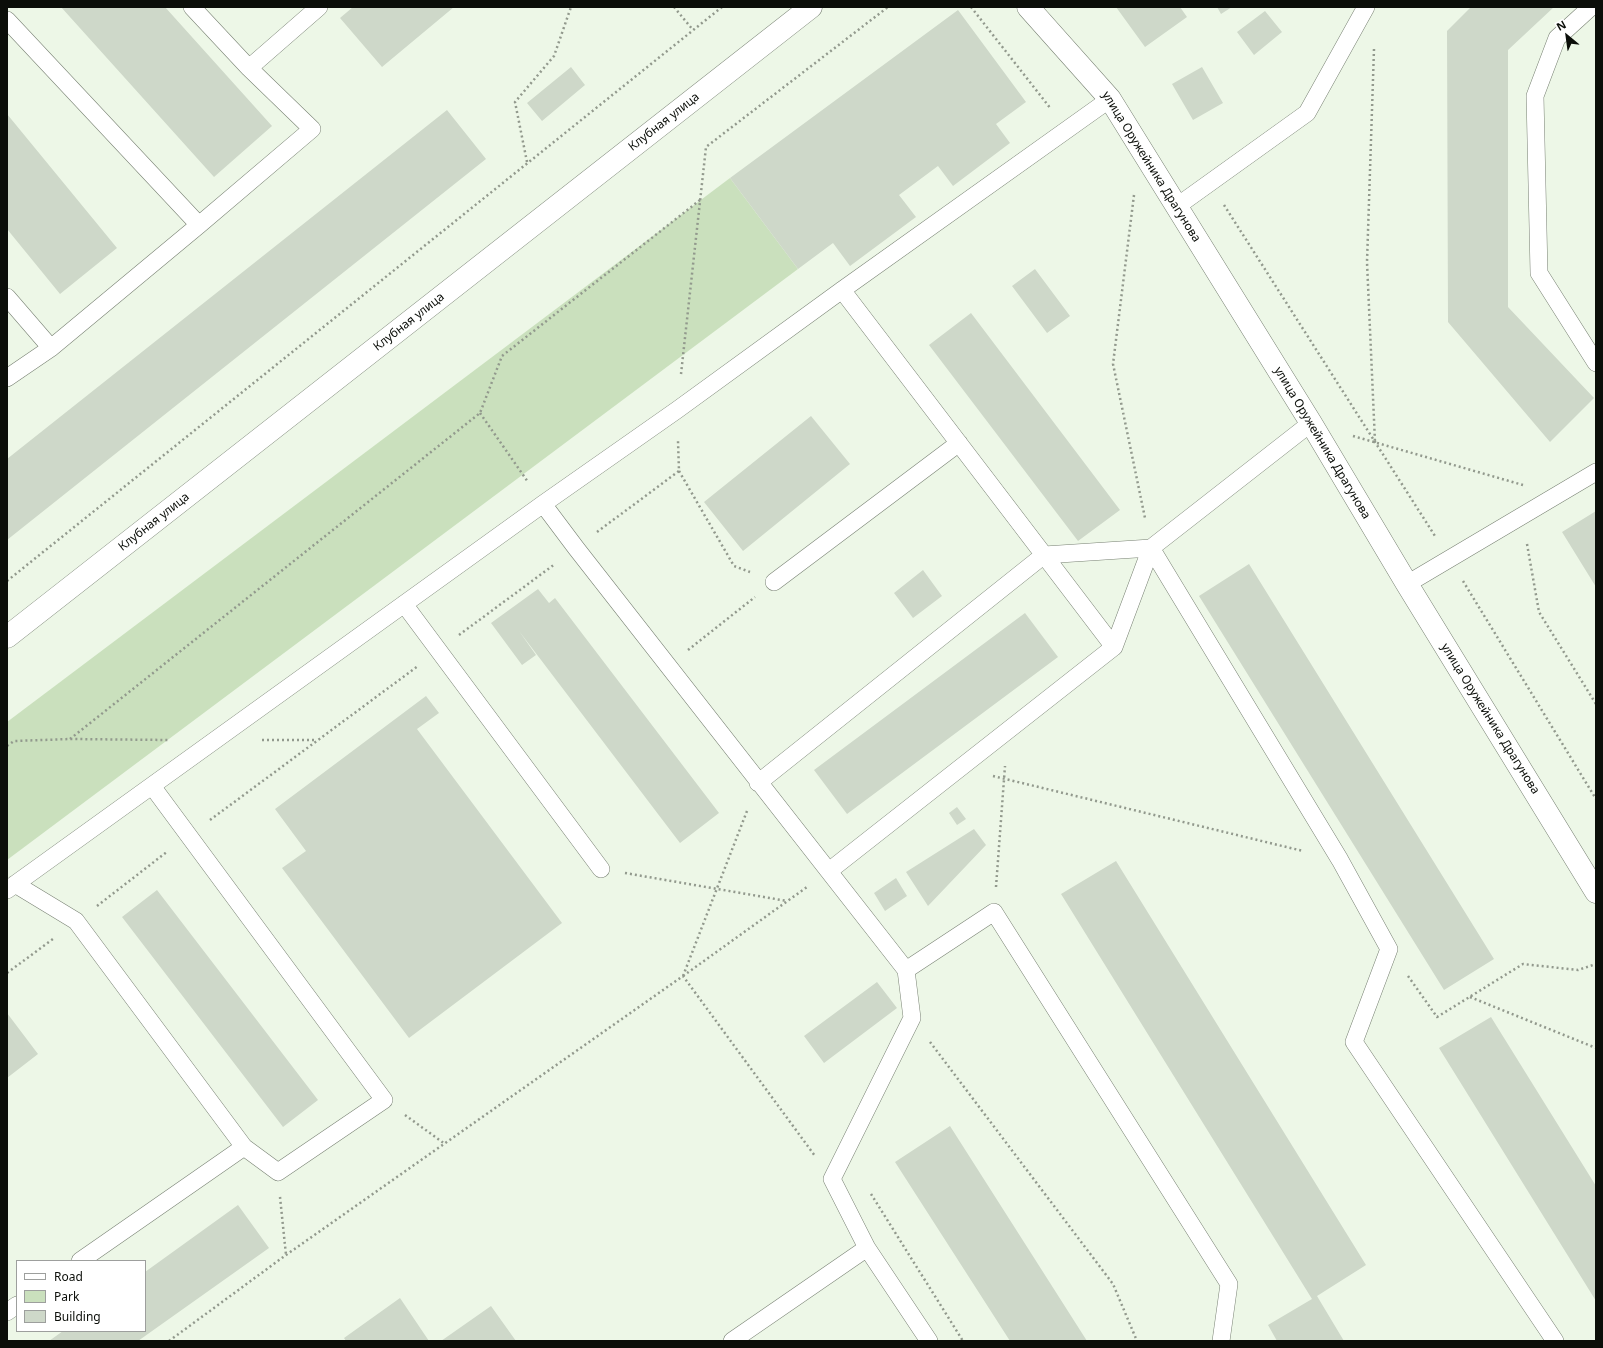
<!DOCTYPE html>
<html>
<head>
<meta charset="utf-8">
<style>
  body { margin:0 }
  #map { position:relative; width:1603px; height:1348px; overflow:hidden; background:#edf7e7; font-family:"Noto Sans",sans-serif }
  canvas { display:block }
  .frame { position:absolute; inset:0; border:8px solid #0b0e09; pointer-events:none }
  .legend { position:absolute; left:16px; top:1260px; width:130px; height:72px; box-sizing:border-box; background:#fff; border:1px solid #9d9f9d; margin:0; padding:5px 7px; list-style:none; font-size:12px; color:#0b0e09 }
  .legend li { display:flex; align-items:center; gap:8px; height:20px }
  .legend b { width:20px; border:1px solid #9d9f9d }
  .north { position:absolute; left:1547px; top:16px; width:40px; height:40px; -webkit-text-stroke:3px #fff; paint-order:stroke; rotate:331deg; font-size:11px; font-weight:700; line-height:16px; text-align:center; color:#0b0e09 }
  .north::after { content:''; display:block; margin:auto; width:14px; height:18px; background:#0b0e09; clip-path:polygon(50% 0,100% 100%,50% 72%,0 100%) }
</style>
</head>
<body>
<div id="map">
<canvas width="1603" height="1348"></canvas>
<div class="frame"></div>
<ul class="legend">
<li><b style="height:5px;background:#fff"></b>Road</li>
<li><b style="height:11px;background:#cae0bd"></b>Park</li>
<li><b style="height:11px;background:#ced8c9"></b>Building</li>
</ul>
<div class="north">N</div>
</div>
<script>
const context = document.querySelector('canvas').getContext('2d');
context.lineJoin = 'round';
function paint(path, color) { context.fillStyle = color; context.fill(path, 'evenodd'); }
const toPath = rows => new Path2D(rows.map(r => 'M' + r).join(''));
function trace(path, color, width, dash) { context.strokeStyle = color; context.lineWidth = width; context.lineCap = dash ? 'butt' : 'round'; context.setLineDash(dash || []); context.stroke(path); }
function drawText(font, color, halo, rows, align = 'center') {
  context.font = font + ' "Noto Sans",sans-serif'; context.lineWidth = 3; context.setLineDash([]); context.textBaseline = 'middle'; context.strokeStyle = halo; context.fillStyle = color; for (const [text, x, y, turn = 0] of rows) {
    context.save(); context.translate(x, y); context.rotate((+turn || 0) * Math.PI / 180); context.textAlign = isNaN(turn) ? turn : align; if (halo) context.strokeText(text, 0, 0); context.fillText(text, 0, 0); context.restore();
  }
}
const green = toPath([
  [730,178,798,269,7,860,7,722]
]);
const building = toPath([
  [61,7,165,7,272,126,214,177],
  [353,7,454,7,382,67,340,18],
  [1116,7,1180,7,1187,17,1145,47],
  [1217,7,1232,7,1221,14],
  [1471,7,1554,7,1508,50,1508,307,1594,398,1550,442,1448,322,1447,31],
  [958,10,1026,102,996,124,1010,143,953,186,938,166,899,195,916,217,850,266,833,243,798,269,730,178],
  [1265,11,1282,32,1254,55,1237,32],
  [571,67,585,85,542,121,527,103],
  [1202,67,1223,103,1193,120,1172,84],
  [447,110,486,159,7,540,7,459],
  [7,114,117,248,60,294,7,229],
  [1035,269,1070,316,1047,333,1012,286],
  [971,313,1120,510,1078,541,929,345],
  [811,416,850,464,743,551,704,502],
  [1596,511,1596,587,1562,532],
  [1249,564,1494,959,1444,990,1199,596],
  [923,570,942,596,913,618,894,593],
  [538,589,549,603,555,598,719,813,680,843,519,631,536,655,522,665,491,623],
  [1025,613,1058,657,847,814,814,770],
  [426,696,439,713,417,729,562,923,409,1038,282,868,306,851,275,809],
  [957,807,966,819,957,825,949,813],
  [974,829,986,845,928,906,906,872],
  [1116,861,1366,1265,1317,1296,1344,1341,1277,1341,1268,1325,1312,1299,1061,894],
  [896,878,907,896,885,911,874,893],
  [157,890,318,1100,283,1127,122,917],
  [877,982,897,1008,824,1063,804,1036],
  [7,1013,38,1054,7,1078],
  [1491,1017,1596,1186,1596,1301,1439,1048],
  [950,1126,1087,1341,1010,1341,895,1162],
  [238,1205,269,1248,138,1341,49,1341,63,1331,145,1331,145,1272],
  [400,1298,429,1341,346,1341,344,1338],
  [491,1306,516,1341,441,1341]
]);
const path = toPath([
  [674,7,693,30],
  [971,7,1051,109],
  [1374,49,1367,262,1375,442],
  [527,162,515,102,554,56,571,7],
  [1134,195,1113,364,1145,518],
  [1224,205,1435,536],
  [681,374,706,147,888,7],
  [480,413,528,482],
  [1353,436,1523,485],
  [679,471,734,566,750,572],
  [597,532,679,471,678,441],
  [1527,544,1539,612,1596,704],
  [7,581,722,7],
  [1463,581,1596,799],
  [459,635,555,564],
  [688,650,755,597],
  [70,739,480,413,502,356,700,200],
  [262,740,317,740],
  [7,746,14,741,70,739,169,740],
  [993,776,1303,851],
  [210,820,418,666],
  [625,873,787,901],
  [996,887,1005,766],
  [97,906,168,851],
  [7,973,53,939],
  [683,976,747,811],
  [683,976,807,887],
  [1408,976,1437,1017,1523,964,1578,970,1596,964],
  [1470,997,1596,1048],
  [930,1042,1113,1284,1137,1341],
  [405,1115,445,1144],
  [871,1194,963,1341],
  [280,1197,286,1255],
  [169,1341,286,1255,683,976,815,1156]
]);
const lane = toPath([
  [1591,7,1557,38,1535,96,1539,273,1596,363],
  [7,20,199,225],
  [249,68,319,7],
  [1176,207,1307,113,1366,7],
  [7,297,51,348],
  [7,378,51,348,199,225,312,129,249,68,192,7],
  [543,504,576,548,906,970,994,912,1229,1284,1221,1341],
  [1044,555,1151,548,1340,860,1389,949,1354,1042,1555,1341],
  [1044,555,1114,647],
  [774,582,959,443],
  [1407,584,1596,472],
  [404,604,601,869],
  [758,783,1044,555,842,290],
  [152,786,384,1100,278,1172,244,1147],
  [829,871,1114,647,1151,548,1311,423],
  [15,884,76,921,244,1147,80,1261],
  [7,890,543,504,677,410,842,290,1110,99],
  [906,970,912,1018,832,1179,867,1248,929,1341],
  [7,1312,17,1305],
  [732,1341,867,1248]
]);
const street = toPath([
  [1028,7,1110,99,1311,423,1407,584,1596,892]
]);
const secondary = toPath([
  [7,637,811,7]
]);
const streetNames = [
  ["Клубная улица",664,122,-38],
  ["улица Оружейника Драгунова",1151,167,58],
  ["Клубная улица",409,322,-38],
  ["улица Оружейника Драгунова",1322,443,59],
  ["Клубная улица",154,522,-38],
  ["улица Оружейника Драгунова",1490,719,58]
];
paint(green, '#cae0bd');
paint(building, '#ced8c9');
trace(lane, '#788173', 18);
trace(street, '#788173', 23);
trace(secondary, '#788173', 23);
trace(path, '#92998d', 2.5, [2, 3]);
trace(lane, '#fff', 17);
trace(street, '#fff', 22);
trace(secondary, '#fff', 22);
drawText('12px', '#0b0e09', '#fff', streetNames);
</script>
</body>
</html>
